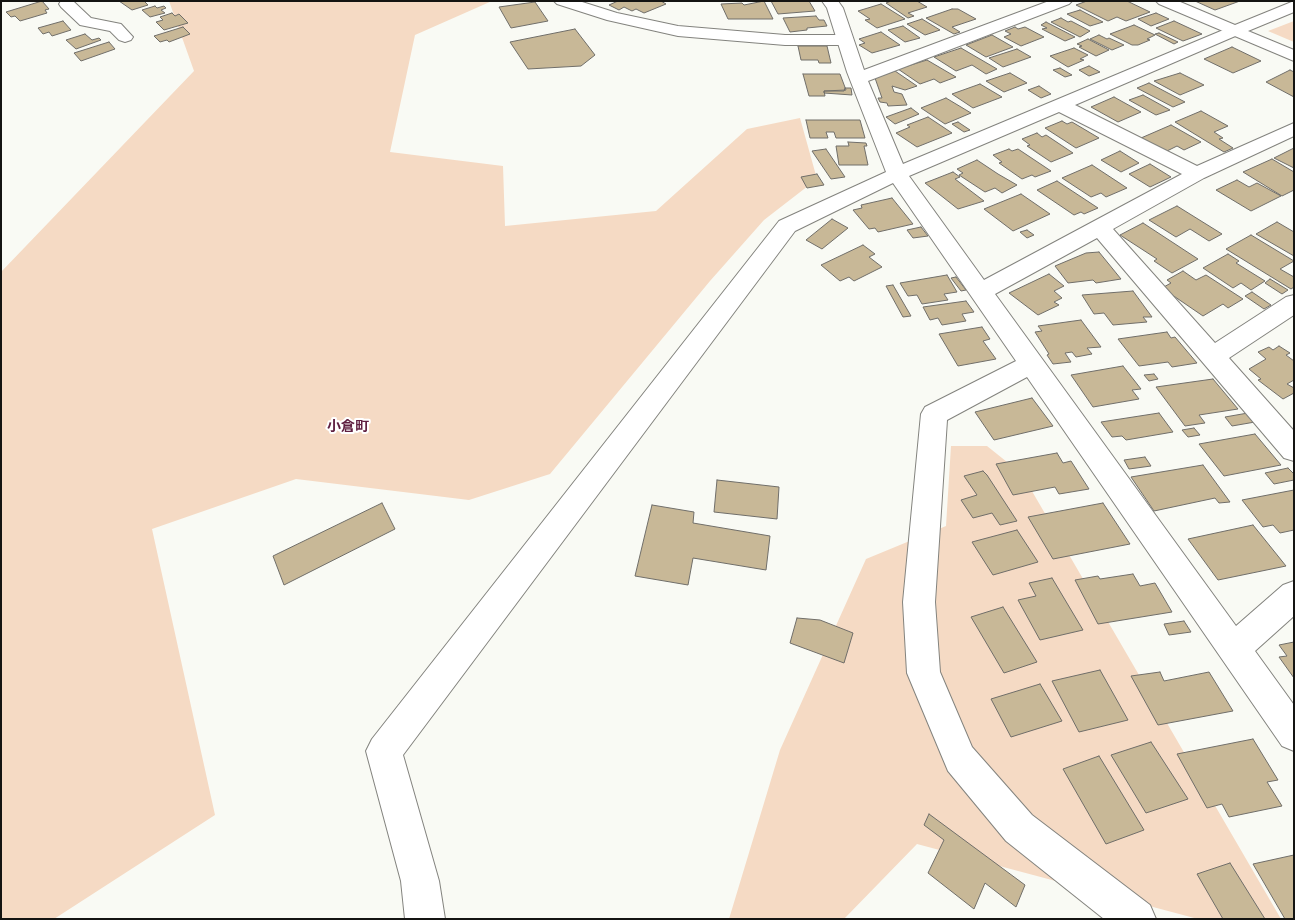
<!DOCTYPE html>
<html>
<head>
<meta charset="utf-8">
<style>
  body { margin:0 }
  #map { position:relative; width:1295px; height:920px; overflow:hidden; background:#f9faf4; font-family:Mulish,sans-serif }
  canvas { display:block }
  .frame { position:absolute; inset:0; border:2px solid #141412; pointer-events:none }
</style>
</head>
<body>
<div id="map">
<canvas width="1295" height="920"></canvas>
<div class="frame"></div>
</div>
<script>
const context = document.querySelector('canvas').getContext('2d');
context.lineJoin = 'round';
function paint(path, color) { context.fillStyle = color; context.fill(path, 'evenodd'); }
const toPath = rows => new Path2D(rows.map(r => 'M' + r).join(''));
function trace(path, color, width, dash) { context.strokeStyle = color; context.lineWidth = width; context.lineCap = dash ? 'butt' : 'round'; context.setLineDash(dash || []); context.stroke(path); }
function drawText(font, color, halo, rows, align = 'center') {
  context.font = font + ' Mulish,"Noto Sans JP",sans-serif'; context.lineWidth = 4; context.setLineDash([]); context.textBaseline = 'middle'; context.strokeStyle = halo; context.fillStyle = color; for (const [text, x, y, turn = 0] of rows) {
    context.save(); context.translate(x, y); context.rotate((+turn || 0) * Math.PI / 180); context.textAlign = isNaN(turn) ? turn : align; if (halo) context.strokeText(text, 0, 0); context.fillText(text, 0, 0); context.restore();
  }
}
const green = toPath([
  [169,1,492,1,415,35,390,152,503,166,505,226,656,211,747,129,800,118,817,179,764,220,710,281,550,474,469,500,296,479,152,529,215,815,54,919,1,919,1,272,194,71],
  [1294,21,1294,42,1268,31],
  [951,446,987,446,1022,474,1281,919,1198,919,917,844,844,919,729,919,780,750,866,559,946,526]
]);
const building = toPath([
  [42,1,49,9,45,10,47,13,20,21,15,16,11,17,6,12,42,1],
  [119,1,144,1,148,5,132,10,119,1],
  [618,1,661,1,666,4,644,13,636,9,632,11,624,7,619,10,609,5,618,1],
  [764,1,773,19,728,19,721,4,742,3,744,5,764,1],
  [771,1,809,1,815,11,778,14,771,1],
  [891,1,917,1,927,7,908,13,914,16,908,18,886,3,891,1],
  [1087,1,1127,1,1150,12,1126,21,1117,17,1108,21,1076,5,1087,1],
  [1195,1,1240,1,1215,10,1195,1],
  [535,2,548,21,511,28,499,7,535,2],
  [881,4,905,19,877,28,865,20,870,19,858,11,881,4],
  [155,6,157,8,164,6,166,8,161,10,165,13,150,17,142,10,155,6],
  [952,9,958,9,976,19,952,27,960,32,954,34,926,18,952,9],
  [1080,10,1103,22,1090,26,1067,14,1080,10],
  [172,13,175,16,179,14,188,23,164,30,156,22,163,20,160,17,172,13],
  [1156,13,1169,19,1151,26,1138,19,1156,13],
  [816,16,819,20,824,20,827,26,807,28,807,30,790,32,783,18,816,16],
  [1061,18,1068,22,1071,21,1090,31,1080,37,1051,22,1061,18],
  [922,19,940,30,925,35,907,24,922,19],
  [63,21,71,30,52,36,49,32,43,34,38,28,63,21],
  [1174,21,1202,34,1183,41,1156,28,1174,21],
  [1046,22,1075,37,1065,41,1042,29,1047,28,1041,25,1046,22],
  [1134,25,1155,35,1147,39,1150,40,1138,45,1132,45,1110,34,1134,25],
  [903,26,920,38,905,42,888,30,903,26],
  [183,27,190,34,169,42,167,40,160,42,154,36,183,27],
  [1015,27,1018,29,1025,27,1044,37,1021,46,1004,37,1011,34,1005,31,1015,27],
  [575,29,595,55,581,66,528,69,510,42,575,29],
  [881,32,900,45,872,53,859,45,865,43,859,39,881,32],
  [1159,33,1178,42,1174,44,1155,34,1159,33],
  [85,34,92,40,99,38,101,40,76,49,66,40,85,34],
  [992,35,1013,47,986,57,966,45,992,35],
  [1099,35,1107,39,1109,38,1124,45,1112,50,1090,39,1099,35],
  [1088,39,1109,50,1096,56,1079,47,1082,46,1077,44,1088,39],
  [109,42,115,49,81,61,74,53,109,42],
  [798,46,827,46,831,63,819,63,818,60,801,60,798,46],
  [1232,47,1261,61,1233,73,1204,59,1232,47],
  [961,48,997,69,986,74,972,65,956,71,934,57,961,48],
  [1074,48,1088,55,1080,59,1084,60,1068,67,1050,56,1074,48],
  [1017,49,1031,57,1003,67,989,58,1017,49],
  [927,60,956,77,940,83,934,79,920,84,898,69,927,60],
  [1089,66,1100,72,1089,76,1079,70,1089,66],
  [1060,68,1072,75,1065,77,1053,70,1060,68],
  [1290,70,1294,72,1294,97,1266,82,1290,70],
  [895,71,917,86,905,90,892,86,894,92,902,94,907,105,888,106,887,103,880,102,878,98,882,98,875,78,895,71],
  [1010,73,1027,83,1004,92,986,81,1010,73],
  [1180,73,1204,85,1180,95,1154,81,1180,73],
  [803,74,840,74,846,90,824,91,825,96,809,96,803,74],
  [1149,83,1185,102,1173,107,1137,88,1149,83],
  [980,84,1002,97,973,108,952,94,980,84],
  [1039,86,1051,94,1041,98,1028,90,1039,86],
  [845,88,851,88,852,95,824,93,824,91,844,91,845,88],
  [1143,95,1170,110,1156,115,1129,100,1143,95],
  [1114,97,1141,112,1118,122,1091,107,1114,97],
  [946,98,971,113,945,124,921,108,946,98],
  [911,108,919,114,895,124,886,117,911,108],
  [1201,111,1228,126,1214,132,1223,138,1219,139,1233,148,1224,152,1175,122,1201,111],
  [928,117,952,133,917,147,896,133,910,127,907,125,928,117],
  [806,120,860,120,865,138,836,138,834,132,826,132,828,138,810,138,806,120],
  [1062,121,1067,124,1072,122,1099,138,1076,148,1045,128,1062,121],
  [958,122,970,130,964,132,952,124,958,122],
  [1171,125,1201,142,1184,150,1177,146,1165,152,1141,138,1171,125],
  [1037,133,1042,137,1046,135,1073,153,1051,162,1027,146,1030,145,1022,139,1037,133],
  [848,142,866,143,867,146,864,146,868,165,839,165,836,146,849,146,848,142],
  [1294,148,1294,168,1274,158,1294,148],
  [826,149,845,177,831,179,812,151,826,149],
  [1009,149,1012,151,1018,149,1051,171,1035,177,1032,175,1022,179,999,163,1002,162,993,155,1009,149],
  [1120,151,1139,163,1121,172,1101,160,1120,151],
  [1272,159,1294,172,1294,190,1282,196,1243,172,1272,159],
  [977,160,998,174,1017,185,1002,193,995,188,985,192,959,175,963,173,957,169,977,160],
  [1150,164,1171,177,1150,187,1129,174,1150,164],
  [1092,165,1127,188,1106,197,1101,193,1091,197,1062,178,1092,165],
  [953,172,960,177,955,179,984,201,958,209,925,183,953,172],
  [817,174,824,185,807,188,801,177,817,174],
  [1237,180,1249,187,1257,183,1281,196,1251,211,1216,190,1237,180],
  [1057,181,1098,208,1084,214,1081,212,1074,215,1037,190,1057,181],
  [1021,194,1050,214,1013,231,984,209,1021,194],
  [892,198,913,224,878,232,875,228,869,229,853,210,862,208,861,205,892,198],
  [1177,206,1222,234,1209,241,1190,229,1176,237,1149,220,1177,206],
  [832,219,848,228,822,249,806,240,832,219],
  [1277,222,1294,232,1294,256,1256,234,1277,222],
  [1143,223,1198,259,1172,273,1154,261,1157,259,1120,235,1143,223],
  [921,227,928,236,913,238,907,230,921,227],
  [1027,230,1034,235,1027,238,1020,232,1027,230],
  [1251,235,1294,261,1280,269,1294,277,1294,287,1291,289,1226,249,1251,235],
  [863,245,875,254,869,257,882,267,854,281,849,277,840,281,821,265,863,245],
  [1099,252,1121,279,1096,283,1093,280,1068,283,1055,266,1086,253,1099,252],
  [1228,254,1239,261,1236,263,1265,281,1251,290,1241,283,1233,288,1203,268,1228,254],
  [1183,271,1196,280,1206,275,1243,299,1228,308,1223,304,1203,316,1162,288,1171,283,1167,280,1183,271],
  [1049,274,1064,286,1054,291,1062,298,1054,302,1059,305,1038,315,1009,293,1049,274],
  [947,275,957,292,944,294,948,300,922,304,917,295,908,296,900,283,947,275],
  [956,277,966,290,961,291,951,278,956,277],
  [1270,279,1288,290,1282,294,1265,283,1270,279],
  [893,285,911,316,903,317,886,286,893,285],
  [1133,291,1152,317,1143,317,1147,322,1113,325,1104,313,1094,314,1082,295,1133,291],
  [1252,292,1271,305,1264,309,1245,296,1252,292],
  [966,301,974,312,962,314,966,321,942,325,938,318,930,320,923,307,966,301],
  [1081,320,1101,347,1087,348,1092,354,1076,357,1072,352,1065,353,1071,362,1053,364,1047,355,1049,354,1035,332,1042,331,1038,326,1081,320],
  [982,327,990,339,983,341,996,359,958,366,939,334,982,327],
  [1167,332,1171,338,1175,337,1197,363,1172,367,1168,362,1139,366,1118,339,1167,332],
  [1279,346,1290,353,1286,355,1294,361,1294,380,1287,384,1294,388,1294,393,1283,399,1258,380,1261,379,1249,369,1266,359,1258,352,1269,347,1273,350,1279,346],
  [1123,366,1141,389,1132,390,1139,399,1093,407,1071,375,1123,366],
  [1154,374,1158,379,1149,381,1144,375,1154,374],
  [1213,379,1238,409,1199,415,1205,423,1185,426,1156,387,1213,379],
  [1032,398,1053,426,994,440,975,412,1032,398],
  [1159,413,1173,432,1126,440,1122,436,1112,437,1101,422,1159,413],
  [1248,413,1255,422,1232,426,1225,417,1248,413],
  [1194,428,1200,435,1188,437,1182,430,1194,428],
  [1255,434,1281,465,1224,476,1199,444,1255,434],
  [1057,453,1063,463,1071,461,1089,489,1059,494,1055,487,1013,495,996,464,1057,453],
  [1145,457,1151,466,1129,469,1124,460,1145,457],
  [1203,465,1230,502,1219,503,1215,498,1154,511,1131,477,1203,465],
  [1288,468,1294,474,1294,480,1274,484,1265,473,1288,468],
  [983,471,987,475,1017,521,1000,525,992,513,973,518,961,500,977,495,964,476,983,471],
  [717,480,779,487,777,519,714,512,717,480],
  [1294,490,1294,530,1280,533,1273,525,1263,527,1242,500,1294,490],
  [382,503,395,529,284,585,273,556,382,503],
  [1103,503,1130,544,1053,559,1028,517,1103,503],
  [652,505,694,512,693,523,770,536,766,570,693,558,688,585,635,576,652,505],
  [1253,525,1286,566,1218,580,1188,539,1253,525],
  [1017,530,1038,562,993,575,972,542,1017,530],
  [1133,574,1140,586,1155,583,1172,612,1098,624,1075,580,1098,576,1100,579,1133,574],
  [1052,578,1083,630,1040,640,1018,600,1036,596,1029,583,1052,578],
  [1003,607,1037,662,1004,673,971,617,1003,607],
  [797,618,820,620,853,633,844,663,790,643,797,618],
  [1184,621,1191,632,1169,635,1164,624,1184,621],
  [1294,642,1294,678,1279,657,1287,656,1279,645,1294,642],
  [1100,670,1128,720,1079,732,1052,681,1100,670],
  [1160,672,1164,681,1209,672,1233,711,1158,725,1131,676,1160,672],
  [1040,684,1062,721,1011,737,991,699,1040,684],
  [1253,739,1278,780,1267,782,1282,806,1229,817,1222,804,1207,808,1177,754,1253,739],
  [1151,742,1188,799,1146,813,1111,755,1151,742],
  [1099,756,1144,830,1106,844,1063,769,1099,756],
  [929,814,1025,885,1016,907,985,883,974,909,928,873,944,840,924,825,929,814],
  [1294,855,1294,919,1285,919,1253,864,1294,855],
  [1230,863,1265,919,1223,919,1197,874,1230,863]
]);
const street = toPath([
  [61,1,73,1,91,18,121,24,133,37,131,40,125,42,119,40,110,31,80,25,61,7,59,4,61,1],
  [822,1,838,1,843,8,864,70,1049,1,1072,1,1069,4,868,81,903,164,1228,28,1234,26,1240,28,1242,31,1240,34,1075,105,1197,166,1294,123,1294,136,1204,178,1113,229,1215,343,1286,297,1294,295,1294,315,1229,358,1294,431,1294,461,1284,458,1097,238,995,294,1236,626,1283,585,1294,581,1294,616,1255,651,1294,705,1294,751,1282,746,1027,377,947,420,935,602,940,672,972,747,1032,815,1150,905,1156,919,1104,919,1006,841,948,771,907,673,903,602,921,414,925,407,1016,361,893,183,795,231,403,755,439,881,445,919,405,919,401,881,366,751,372,739,779,221,886,172,847,72,827,8,822,1],
  [1059,112,1182,174,984,280,909,176,1059,112]
]);
const secondary = toPath([
  [554,1,579,1,617,13,678,26,785,35,845,35,851,36,853,40,851,44,845,45,785,45,678,36,607,20,557,4,554,1],
  [1156,1,1178,1,1235,25,1294,1,1294,12,1248,31,1294,50,1294,61,1159,4,1156,1]
]);
const neighbourhoodNames = [
  ["小倉町",348,427]
];
paint(green, '#f5dac4');
paint(building, '#c8b897');
trace(building, '#706e69', 1);
trace(street, '#83837e', 2);
trace(secondary, '#83837e', 2);
paint(street, '#fff');
paint(secondary, '#fff');
drawText('bold 14px', '#5f2042', '#fff', neighbourhoodNames);
</script>
</body>
</html>
